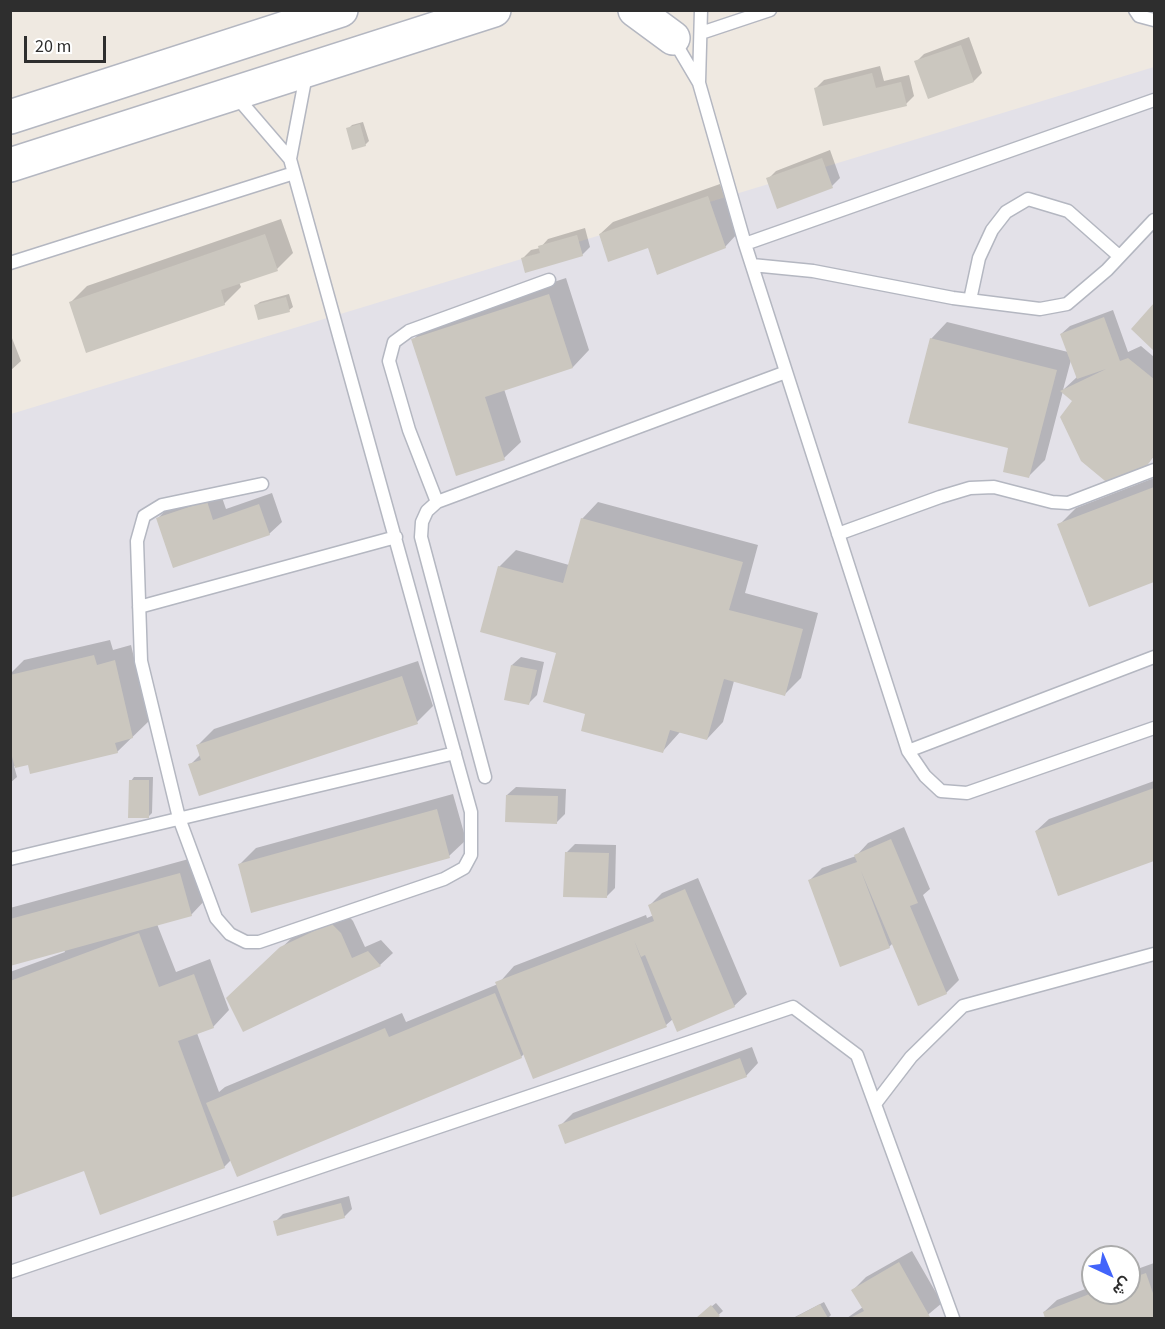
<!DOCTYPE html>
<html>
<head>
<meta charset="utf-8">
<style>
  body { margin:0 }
  #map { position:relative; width:1165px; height:1329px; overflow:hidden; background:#efe9e1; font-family:"Source Sans 3",Vazirmatn,sans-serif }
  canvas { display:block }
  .frame { position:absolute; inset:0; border:12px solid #2e2e2e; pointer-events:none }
  .north { position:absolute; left:1081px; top:1245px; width:60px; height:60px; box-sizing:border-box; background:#fff; border:2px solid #ababab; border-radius:50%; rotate:136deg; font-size:16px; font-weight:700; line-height:24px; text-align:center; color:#2e2e2e }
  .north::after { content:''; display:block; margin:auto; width:21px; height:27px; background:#4264fb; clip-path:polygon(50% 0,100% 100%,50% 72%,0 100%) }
  .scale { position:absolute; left:24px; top:36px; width:82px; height:27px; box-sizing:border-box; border:3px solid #2e2e2e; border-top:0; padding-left:8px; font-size:18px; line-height:21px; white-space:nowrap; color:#2e2e2e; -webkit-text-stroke:4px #fff; paint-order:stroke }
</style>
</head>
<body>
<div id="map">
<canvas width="1165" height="1329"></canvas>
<div class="frame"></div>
<div class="north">ش</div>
<div class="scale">20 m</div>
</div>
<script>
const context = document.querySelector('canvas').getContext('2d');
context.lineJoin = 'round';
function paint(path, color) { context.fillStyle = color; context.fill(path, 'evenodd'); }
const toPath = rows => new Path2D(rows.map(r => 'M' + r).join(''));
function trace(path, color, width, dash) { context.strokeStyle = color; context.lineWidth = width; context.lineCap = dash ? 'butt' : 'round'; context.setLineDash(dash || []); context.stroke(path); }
const industrial = toPath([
  [1154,67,1154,1318,11,1318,11,414],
  [1093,1257,1129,1257,1129,1293,1093,1293]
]);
const shadow = toPath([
  [969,37,982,73,974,81,929,97,916,62,924,54],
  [880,66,884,81,909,75,914,96,906,104,816,88,824,80],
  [363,122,369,141,365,145,348,129,352,125],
  [830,150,840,178,832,186,768,179,776,171],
  [720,184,737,234,725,247,600,234,613,222],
  [281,219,293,253,277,269,239,282,241,287,224,304,70,303,87,286],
  [585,228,590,247,582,255,522,259,531,250,540,248,548,239],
  [566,278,589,350,573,367,504,389,521,442,504,458,413,340,429,323],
  [289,294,293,307,289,310,256,305,260,302],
  [1154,306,1154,349,1133,329],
  [1113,310,1128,352,1141,346,1154,357,1154,456,1145,466,1063,391,1045,460,1029,476,1010,447,931,339,947,322,1068,352,1061,334,1070,326],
  [1071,360,1077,377,1063,390],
  [10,333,21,361,10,371],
  [1154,478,1154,580,1090,605,1059,525,1076,508],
  [219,489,226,509,272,493,282,522,269,534,158,518,170,506],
  [598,502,758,545,745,593,818,613,801,678,785,694,734,681,723,722,707,739,680,732,663,751,587,713,558,652,499,567,516,550,569,565,582,519],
  [110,640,113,650,131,645,149,721,117,752,14,766,17,777,10,783,10,674,24,660],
  [521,657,544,662,537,695,529,703,512,665],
  [418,661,433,706,417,722,190,765,201,754,198,745,214,729],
  [134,777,153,777,152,813,148,817,131,781],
  [1154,781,1154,860,1058,894,1036,831,1049,819],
  [516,787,566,789,565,814,557,822,507,795],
  [453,794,466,840,449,856,239,865,256,848],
  [904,827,930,889,923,895,959,980,946,993,893,943,889,947,810,880,822,868,856,856,868,843],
  [575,844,616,845,615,888,606,897,567,852],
  [196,857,207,898,191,915,157,924,176,972,210,959,229,1010,213,1027,197,1033,219,1092,225,1087,402,1013,406,1022,498,984,514,966,646,915,647,918,654,915,650,905,662,893,698,878,747,994,734,1006,673,1019,666,1025,525,1053,521,1057,231,1160,224,1167,84,1169,10,1197,10,972,65,952,64,950,10,964,10,908],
  [344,911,353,921,365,947,381,940,393,953,380,965,244,1030,241,986,295,935],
  [752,1047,758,1063,746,1076,560,1126,573,1113],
  [349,1196,352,1209,344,1217,275,1222,283,1214],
  [912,1251,942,1303,924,1318,847,1318,863,1307,853,1290,866,1277],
  [1154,1263,1154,1318,1047,1318,1044,1312,1057,1300,1093,1286,1093,1293,1129,1293,1129,1272],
  [824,1302,831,1315,828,1318,793,1318],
  [716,1303,723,1311,715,1318,697,1318]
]);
const building = toPath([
  [961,45,974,82,928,99,914,61],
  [872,73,876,88,901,82,907,106,823,126,814,88],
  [360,124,366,146,352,150,346,128],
  [822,158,833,188,777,209,766,178],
  [708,196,726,248,657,275,648,248,608,262,599,234],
  [265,234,278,271,221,290,225,305,86,353,69,302],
  [577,235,583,256,525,273,521,258,540,253,538,246],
  [549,294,573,368,485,397,505,460,456,476,411,339],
  [286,297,290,312,258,320,254,305],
  [1154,303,1154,351,1131,329],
  [1104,317,1120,361,1128,358,1154,379,1154,456,1146,467,1110,485,1081,461,1060,417,1072,401,1060,391,1106,369,1077,379,1060,334],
  [930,338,1057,370,1029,478,1003,472,1008,448,908,423],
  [1154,487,1154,582,1089,607,1057,524],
  [207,501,213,520,259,504,270,535,173,568,156,518],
  [581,518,743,562,729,610,803,629,785,696,724,679,707,740,670,730,663,753,581,731,585,714,543,702,556,653,480,632,498,566,563,583],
  [94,655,97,665,115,660,133,738,115,743,118,753,30,774,28,765,15,768,10,749,10,675],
  [511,665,537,670,529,705,504,700],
  [402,676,418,724,199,796,188,764,201,760,196,745],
  [129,780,149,780,149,818,128,818],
  [1154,788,1154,861,1058,896,1035,831],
  [506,795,558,796,557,824,505,822],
  [437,809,450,858,251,913,238,864],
  [891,839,918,903,910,906,947,994,918,1006,861,871,890,948,840,967,808,880,857,862,854,855],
  [565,852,609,853,607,898,563,897],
  [180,873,192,916,10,966,10,919],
  [685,889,735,1007,677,1032,645,955,641,957,634,940,667,1027,533,1079,495,982,654,921,648,905],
  [331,923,341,933,352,958,368,951,381,966,243,1032,226,998,280,947],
  [139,933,159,987,194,974,214,1028,178,1041,225,1168,100,1215,84,1171,10,1198,10,981],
  [495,993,522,1058,237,1177,206,1103,385,1028,389,1037],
  [740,1058,747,1077,565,1144,558,1125],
  [341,1203,345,1218,277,1236,273,1221],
  [899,1262,930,1317,927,1318,850,1318,864,1311,851,1290],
  [1146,1273,1154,1296,1154,1318,1045,1318,1043,1312,1092,1293,1129,1293,1129,1279],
  [820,1304,828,1318,794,1318],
  [711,1305,720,1316,717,1318,696,1318]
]);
const lane = toPath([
  [1135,10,1139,16,1154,20],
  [701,33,770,10],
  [673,39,699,83,745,244,908,751,925,776,941,791,967,793,1154,728],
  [699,82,701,10],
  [235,95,290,159,471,812,471,855,464,868,444,879,259,942,246,942,230,934,216,918,179,818,141,661,137,541,144,516,162,505,262,484],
  [290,159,306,75],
  [745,244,1154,100],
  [10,263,294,173],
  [752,265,813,271,953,298,1040,309,1067,304,1107,270,1154,220],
  [970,300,979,258,992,230,1006,212,1028,199,1068,211,1119,256],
  [437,502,409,430,389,361,394,342,409,331,549,280],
  [838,534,940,497,970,488,994,487,1052,502,1068,503,1154,470],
  [139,607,396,537],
  [908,751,1154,657],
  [485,777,421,537,422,522,427,511,437,502,786,372],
  [10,859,455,753],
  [875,1104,911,1057,963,1006,1154,954],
  [10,1272,793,1007,857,1055,953,1318]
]);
const secondary = toPath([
  [635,10,673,38],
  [10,117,341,10],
  [10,165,494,10]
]);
paint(industrial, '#e3e1e8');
paint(shadow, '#0003');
paint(building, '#cbc7bf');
trace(lane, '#b4b7c1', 15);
trace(secondary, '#b4b7c1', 36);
trace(lane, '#fff', 12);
trace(secondary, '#fff', 33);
</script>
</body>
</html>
